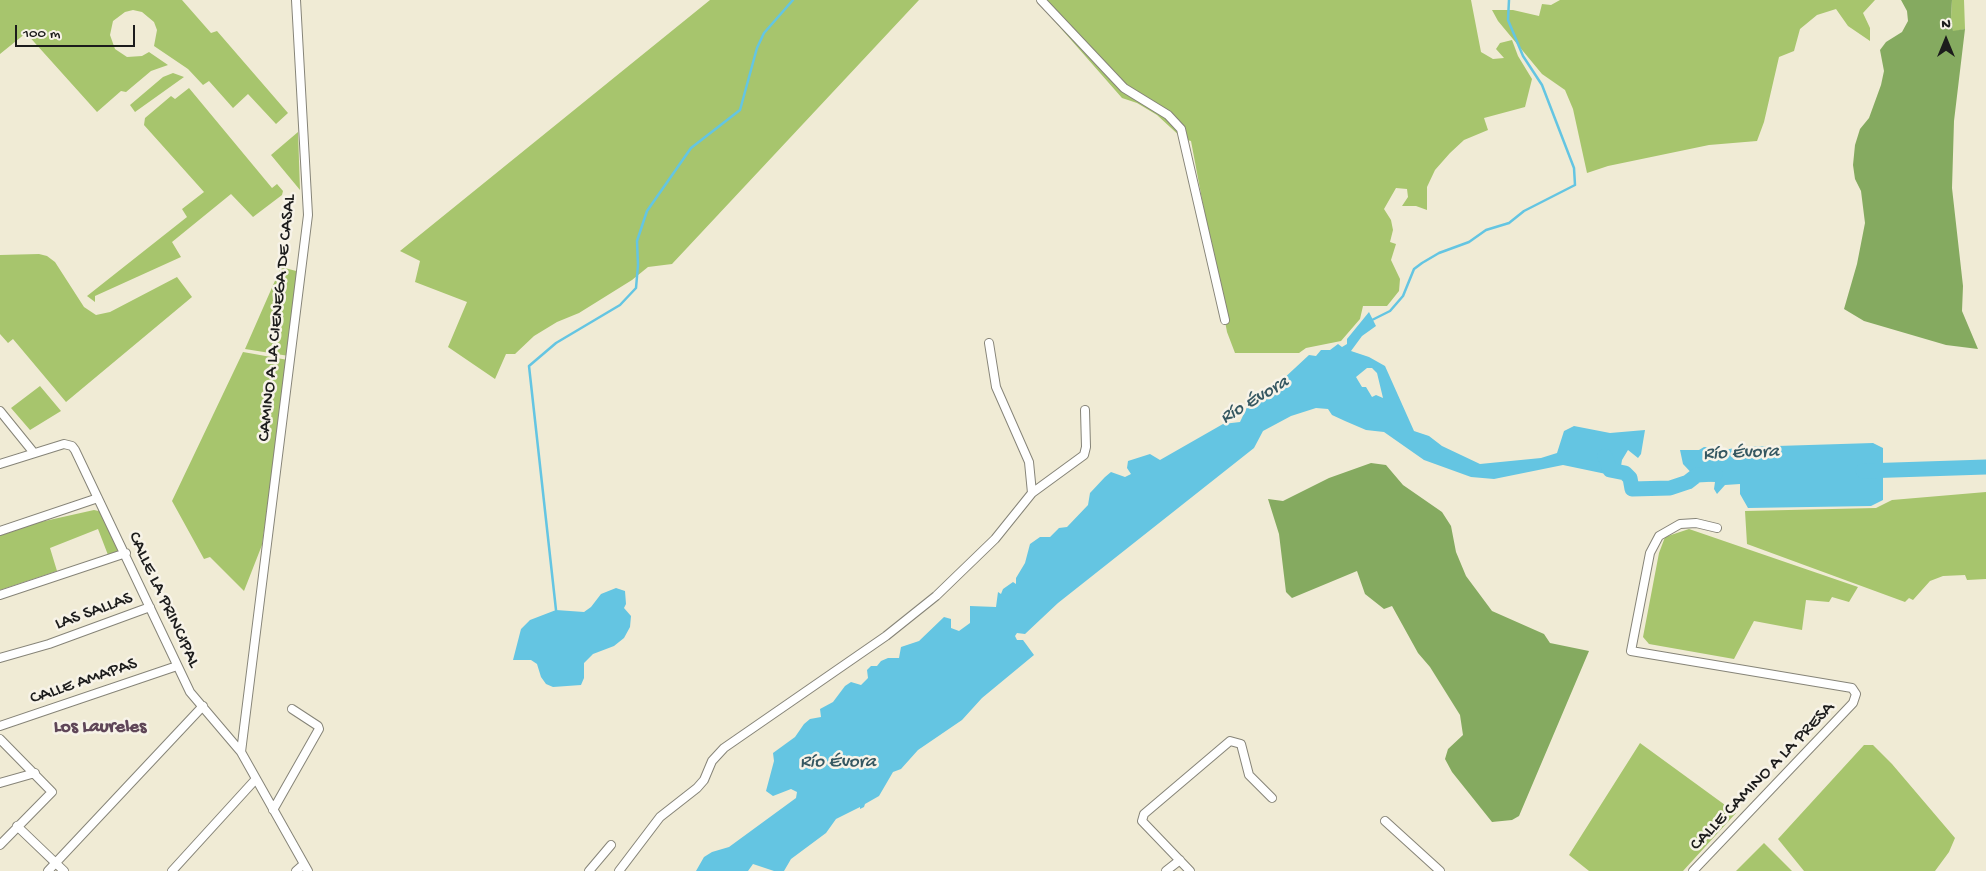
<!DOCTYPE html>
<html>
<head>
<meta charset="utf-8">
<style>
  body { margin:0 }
  #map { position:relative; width:1986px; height:871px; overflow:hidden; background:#f0ebd5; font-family:"Gochi Hand",sans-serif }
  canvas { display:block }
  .north { position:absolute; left:1921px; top:15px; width:50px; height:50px; -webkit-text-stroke:4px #f7f3e8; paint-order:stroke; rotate:0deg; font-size:14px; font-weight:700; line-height:20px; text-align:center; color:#1c1c1c }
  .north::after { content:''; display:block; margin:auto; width:18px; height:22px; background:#1c1c1c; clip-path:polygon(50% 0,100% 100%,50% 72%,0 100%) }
  .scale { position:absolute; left:15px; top:25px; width:120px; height:22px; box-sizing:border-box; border:2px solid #1c1c1c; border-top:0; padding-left:6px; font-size:15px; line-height:18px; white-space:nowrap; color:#1c1c1c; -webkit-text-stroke:4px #f7f3e8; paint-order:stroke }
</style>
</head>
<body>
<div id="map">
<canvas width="1986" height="871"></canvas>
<div class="north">N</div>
<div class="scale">100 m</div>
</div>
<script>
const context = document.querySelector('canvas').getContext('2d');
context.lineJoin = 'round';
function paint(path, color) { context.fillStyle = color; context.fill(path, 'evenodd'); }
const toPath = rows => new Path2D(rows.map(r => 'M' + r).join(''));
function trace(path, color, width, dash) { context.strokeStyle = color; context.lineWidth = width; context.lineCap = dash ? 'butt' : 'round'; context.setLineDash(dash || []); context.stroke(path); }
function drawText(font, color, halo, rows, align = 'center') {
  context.font = font + ' "Gochi Hand",sans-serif'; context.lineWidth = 5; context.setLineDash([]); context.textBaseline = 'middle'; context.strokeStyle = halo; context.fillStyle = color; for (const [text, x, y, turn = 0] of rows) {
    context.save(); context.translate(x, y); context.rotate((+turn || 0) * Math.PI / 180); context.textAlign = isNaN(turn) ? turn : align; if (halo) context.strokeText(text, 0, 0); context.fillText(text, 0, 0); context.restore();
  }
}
const green = toPath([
  [0,0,182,0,211,33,217,31,288,113,276,124,248,94,233,108,209,81,203,85,188,69,154,46,157,30,154,22,142,12,133,10,125,12,113,21,110,35,115,49,127,57,142,56,149,52,168,65,151,71,126,92,121,91,97,112,26,33,0,54],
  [710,0,919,0,672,264,648,267,632,280,579,313,557,322,534,336,515,354,506,354,495,379,448,347,467,302,415,282,420,261,400,251],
  [1036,0,1471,0,1481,52,1493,59,1504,58,1496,49,1500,43,1512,40,1518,56,1532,79,1525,107,1484,118,1488,130,1464,140,1450,153,1435,170,1427,187,1427,210,1416,206,1402,206,1408,197,1407,189,1396,188,1384,209,1391,220,1393,230,1390,242,1396,244,1391,260,1400,279,1399,291,1387,306,1363,306,1360,319,1341,341,1306,348,1299,353,1235,353,1227,332,1191,141,1183,139,1157,115,1137,103,1122,98],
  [1560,0,1875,0,1863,13,1870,28,1870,41,1848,26,1836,9,1817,15,1800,29,1794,51,1779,57,1764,122,1757,141,1709,145,1608,166,1587,173,1573,109,1565,90,1542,74,1498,21,1492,10,1513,10,1539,16,1542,4,1551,5],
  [1952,0,1964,0,1965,29,1953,32,1951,17],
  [173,73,184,77,135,112,130,105,163,77],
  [189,88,272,188,277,184,283,191,282,195,253,217,231,194,172,242,181,257,95,296,95,302,87,296,187,217,182,209,204,192,144,125,145,118,171,96,175,99],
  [298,132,300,190,271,155],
  [39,254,47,256,55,262,84,307,96,315,110,312,177,277,192,297,66,402,13,339,8,343,0,334,0,255],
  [281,267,300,272,289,356,245,349],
  [243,352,288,360,262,545,244,591,210,557,204,559,172,501],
  [40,386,61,411,30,430,11,408],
  [1986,492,1986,579,1967,580,1965,575,1943,576,1930,581,1913,600,1909,598,1905,602,1747,544,1745,511,1876,508,1892,500],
  [94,510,103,512,120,552,108,555,98,529,50,548,57,571,0,590,0,531],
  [1689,529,1858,587,1849,602,1832,597,1829,602,1806,600,1802,630,1754,621,1734,659,1649,644,1643,637,1659,553,1665,537],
  [1640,743,1736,813,1683,871,1589,871,1569,855],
  [1864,745,1873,745,1892,764,1955,838,1949,852,1935,871,1804,871,1778,839],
  [1764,843,1792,871,1793,871,1736,871]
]);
const forest = toPath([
  [1901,0,1952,0,1951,17,1953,31,1965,29,1954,121,1952,188,1963,286,1962,311,1978,349,1946,345,1864,321,1844,309,1857,264,1865,223,1861,191,1855,179,1853,165,1855,145,1860,129,1869,118,1881,85,1884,71,1880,50,1886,42,1902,32,1908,21,1907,11],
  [1371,463,1386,465,1403,485,1442,512,1451,526,1456,552,1466,576,1492,611,1544,634,1550,643,1589,651,1519,816,1512,820,1492,822,1452,772,1445,759,1448,749,1463,735,1460,715,1430,667,1418,653,1392,606,1384,609,1365,594,1357,571,1292,598,1286,592,1279,534,1268,499,1283,501,1329,478]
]);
const water = toPath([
  [1369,312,1376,326,1362,336,1351,351,1369,357,1385,366,1414,431,1429,436,1442,446,1480,464,1541,458,1557,453,1564,431,1574,426,1610,433,1645,430,1641,454,1638,458,1628,450,1622,460,1621,466,1617,471,1606,474,1563,465,1494,479,1471,477,1424,460,1384,432,1366,430,1345,421,1332,415,1328,409,1316,408,1291,416,1263,431,1254,448,1058,603,1025,634,1017,633,1015,636,1017,640,1023,640,1034,655,982,698,962,720,918,750,901,769,893,772,879,796,865,804,864,807,860,809,860,807,836,819,826,833,791,859,784,871,774,871,753,864,748,871,696,871,704,857,712,852,729,847,796,798,797,792,791,789,773,796,766,791,774,761,773,753,795,737,804,724,810,719,821,717,820,709,833,702,845,686,851,682,861,685,868,678,867,670,871,666,877,666,881,661,888,658,899,658,901,647,919,641,944,617,951,619,951,628,959,631,970,623,970,606,996,607,998,592,1001,594,1003,589,1013,582,1016,584,1016,578,1025,563,1030,544,1040,537,1050,537,1059,528,1067,527,1088,505,1090,493,1105,477,1111,472,1125,477,1131,474,1127,468,1128,461,1150,454,1160,460,1223,424,1240,422,1250,401,1281,381,1309,355,1316,356,1321,350,1330,350,1338,344,1342,347,1347,344,1347,339],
  [1367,368,1372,368,1377,373,1383,398,1376,395,1372,397,1366,387,1362,387,1356,377],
  [1873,443,1883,448,1883,500,1871,506,1748,508,1740,494,1740,484,1725,485,1717,494,1714,489,1715,482,1698,480,1683,464,1680,450,1699,450,1704,447,1729,449,1745,447],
  [616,588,625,591,626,604,624,608,631,616,630,627,624,638,614,646,593,654,584,663,584,678,581,685,553,687,546,684,541,677,537,664,531,660,513,660,521,629,530,620,556,610,584,612,591,607,601,594]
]);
const stream = toPath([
  [1372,320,1390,311,1403,296,1414,269,1422,263,1439,253,1469,242,1486,230,1509,223,1524,211,1575,185,1574,168,1542,85,1523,56,1508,20,1509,0],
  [556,610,529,366,556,343,620,305,636,288,638,265,637,241,647,211,691,148,740,110,757,48,764,33,793,0]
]);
const river = toPath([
  [1605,456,1610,470,1625,473,1630,478,1632,489,1670,488,1688,482,1697,475,1715,474],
  [1863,471,1986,467]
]);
const minor = toPath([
  [296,0,308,215,241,752,308,871],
  [1041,0,1124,88,1168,115,1181,129,1225,320],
  [989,343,996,387,1029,462,1032,493],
  [0,411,34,453],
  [0,464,64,444,72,446,75,450,190,692,241,752],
  [0,531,98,498],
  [0,595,126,553],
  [0,658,49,644,150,607],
  [0,726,177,666],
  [0,739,52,792,0,845],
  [0,783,35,773],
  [273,810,319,729,318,726,292,709],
  [1385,821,1440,871],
  [17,826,64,871],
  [48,871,203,706],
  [172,871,255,780],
  [296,871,304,864],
  [589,871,611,845],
  [619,871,660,817,697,788,704,780,712,761,724,748,886,636,936,596,995,539,1032,493,1084,455,1086,447,1085,410],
  [1166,871,1180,860],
  [1190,871,1142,821,1144,814,1230,741,1241,744,1249,775,1272,798],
  [1693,871,1853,703,1856,694,1852,688,1631,651,1650,553,1659,536,1680,524,1696,523,1717,528]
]);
const streetNames = [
  ["CAMINO A LA CIENEGA DE CASAL",278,318,-84],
  ["CALLE LA PRINCIPAL",163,600,65],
  ["LAS SALLAS",94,612,-20],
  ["CALLE AMAPAS",84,682,-19],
  ["CALLE CAMINO A LA PRESA",1763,777,-46]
];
const waterNames = [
  ["Río Évora",1255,401,-31],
  ["Río Évora",1741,454,-2],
  ["Río Évora",838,763]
];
const neighbourhoodNames = [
  ["Los Laureles",100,728]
];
paint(green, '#a7c56d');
paint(forest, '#85aa60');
paint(water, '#64c5e2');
trace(stream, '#64c5e2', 2.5);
trace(river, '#64c5e2', 15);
trace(minor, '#868478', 10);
trace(minor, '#fff', 8);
drawText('18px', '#1c1c1c', '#f7f3e8', streetNames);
drawText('italic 19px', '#355761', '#f7f3e8', waterNames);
drawText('bold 19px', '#5f4658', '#f7f3e8', neighbourhoodNames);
</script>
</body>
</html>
